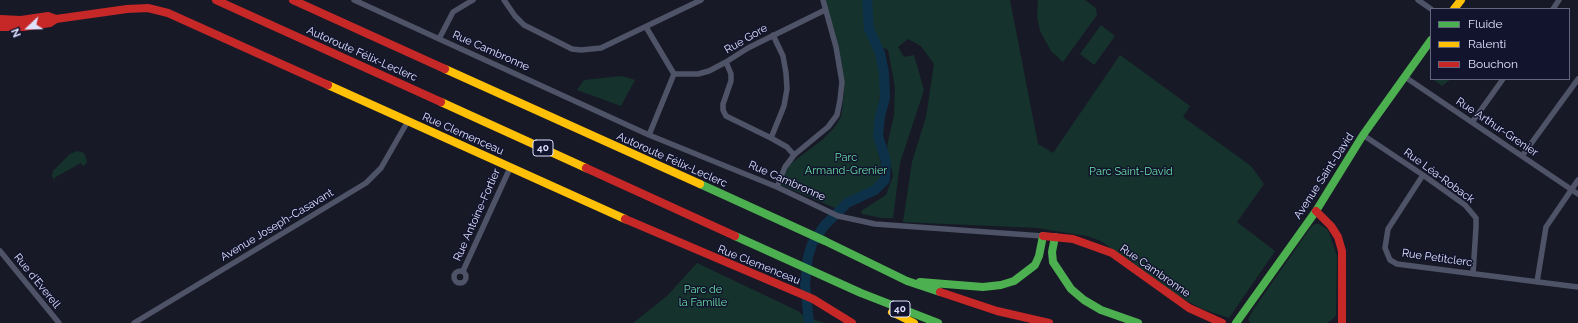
<!DOCTYPE html>
<html>
<head>
<meta charset="utf-8">
<style>
  body { margin:0 }
  #map { position:relative; width:1578px; height:323px; overflow:hidden; background:#181927; font-family:Raleway,sans-serif }
  canvas { display:block }
  .legend { position:absolute; left:1430px; top:8px; width:140px; height:72px; box-sizing:border-box; background:#12142d; border:1px solid #646681; margin:0; padding:5px 7px; list-style:none; font-size:12px; color:#dee2ff }
  .legend li { display:flex; align-items:center; gap:8px; height:20px }
  .legend b { width:20px; border:1px solid #646681 }
  .north { position:absolute; left:8px; top:8px; width:40px; height:40px; -webkit-text-stroke:3px #12142d; paint-order:stroke; rotate:248deg; font-size:11px; font-weight:700; line-height:16px; text-align:center; color:#dee2ff }
  .north::after { content:''; display:block; margin:auto; width:14px; height:18px; background:#dee2ff; clip-path:polygon(50% 0,100% 100%,50% 72%,0 100%) }
</style>
</head>
<body>
<div id="map">
<canvas width="1578" height="323"></canvas>
<ul class="legend">
<li><b style="height:5px;background:#4caf50"></b>Fluide</li>
<li><b style="height:5px;background:#ffc107"></b>Ralenti</li>
<li><b style="height:5px;background:#c62828"></b>Bouchon</li>
</ul>
<div class="north">N</div>
</div>
<script>
const context = document.querySelector('canvas').getContext('2d');
context.lineJoin = 'round';
function paint(path, color) { context.fillStyle = color; context.fill(path, 'evenodd'); }
const toPath = rows => new Path2D(rows.map(r => 'M' + r).join(''));
function trace(path, color, width, dash) { context.strokeStyle = color; context.lineWidth = width; context.lineCap = dash ? 'butt' : 'round'; context.setLineDash(dash || []); context.stroke(path); }
function drawText(font, color, halo, rows, align = 'center') {
  context.font = font + ' Raleway,sans-serif'; context.lineWidth = 3; context.setLineDash([]); context.textBaseline = 'middle'; context.strokeStyle = halo; context.fillStyle = color; for (const [text, x, y, turn = 0] of rows) {
    context.save(); context.translate(x, y); context.rotate((+turn || 0) * Math.PI / 180); context.textAlign = isNaN(turn) ? turn : align; if (halo) context.strokeText(text, 0, 0); context.fillText(text, 0, 0); context.restore();
  }
}
const green = toPath([
  [823,0,1010,0,1038,144,1053,153,1120,55,1190,106,1183,117,1251,166,1264,184,1237,222,1275,251,1229,318,1200,308,1173,293,1101,241,1087,236,1037,228,903,222,912,162,926,117,934,64,921,46,908,39,898,47,904,57,914,55,924,90,900,163,893,218,882,218,862,214,861,211,886,195,893,176,887,146,894,115,895,87,888,50,875,43,873,45,883,75,874,136,882,168,879,182,868,192,848,200,835,208,781,185,789,165,822,140,834,128,841,117,844,94,842,71],
  [1038,0,1085,0,1096,8,1097,15,1063,62,1051,51,1040,31,1037,16],
  [1101,25,1115,36,1095,64,1093,64,1080,54],
  [622,76,635,80,621,106,577,90,584,80],
  [1435,79,1451,79,1442,86,1434,80],
  [77,151,84,153,87,161,86,164,83,166,81,163,54,178,55,183,52,176,53,171,70,154],
  [1315,224,1319,224,1328,230,1337,256,1336,315,1334,318,1327,323,1250,323,1248,319,1255,307,1311,227],
  [697,263,798,311,806,318,826,323,633,323,667,296]
]);
const river = toPath([
  [809,323,805,284,808,257,812,244,824,226,847,203,875,190,885,180,886,161,878,136,880,116,885,98,884,73,880,53,869,29,867,0]
]);
const street = toPath([
  [354,0,649,135,777,187,838,216,875,224,1043,236],
  [504,0,515,16,524,25,572,49,581,50,601,48,701,0],
  [1418,0,1431,9],
  [1553,9,1559,0],
  [646,27,674,74,649,135],
  [439,39,453,12,473,0],
  [726,62,731,74,731,81,723,104,723,110,726,116,771,138,787,147,794,155],
  [674,74,698,74,709,71,726,62,748,48,825,10],
  [1405,77,1578,194],
  [1473,121,1503,79],
  [1363,135,1423,175,1465,205,1471,212,1476,218,1476,227,1473,274],
  [771,138,784,106,787,89,786,73,783,56,773,35],
  [1522,156,1578,79],
  [1423,175,1388,229,1385,248,1390,260,1397,264,1578,287],
  [777,187,785,167,794,155,828,127,837,115,840,100,842,82,836,47,823,0],
  [0,251,59,323],
  '454 277a6 6 0 1 1 12 0a6 6 0 1 1-12 0Z',
  [463,271,510,168],
  [1537,282,1546,227,1578,180],
  [134,323,366,183,381,168,408,121]
]);
const fast = toPath([
  [700,184,825,241,907,281,940,292],
  [735,236,861,293,938,323],
  [1055,237,1052,252,1053,262,1071,289,1084,300,1101,310,1138,323],
  [920,282,983,287,1001,285,1014,281,1035,265,1039,256,1043,236],
  [1236,323,1316,211,1363,135,1431,40]
]);
const slow = toPath([
  [1454,9,1461,0],
  [445,69,700,184],
  [328,85,625,219],
  [441,102,586,168],
  [892,312,914,323]
]);
const jam = toPath([
  [216,0,441,102],
  [293,0,445,69],
  [0,19,21,20,48,16,56,19],
  [0,27,23,27,50,23,56,19,127,9,148,8,168,13,328,85],
  [586,168,735,236],
  [1316,211,1331,226,1338,237,1342,251,1342,323],
  [625,219,813,299,852,323],
  [1043,236,1073,239,1112,253,1189,308,1222,323],
  [940,292,997,311,1049,323]
]);
const shields = [
  [543,148,20],
  [900,309,20]
];
const shieldNames = [
  ["40",543,148],
  ["40",900,309]
];
const streetNames = [
  ["Rue Gore",746,39,-30],
  ["Rue Cambronne",491,51,24],
  ["Autoroute Félix-Leclerc",362,54,24],
  ["Rue Arthur-Grenier",1497,127,34],
  ["Rue Clemenceau",463,134,24],
  ["Autoroute Félix-Leclerc",672,160,24],
  ["Avenue Saint-David",1324,176,-57],
  ["Rue Léa-Roback",1439,176,36],
  ["Rue Cambronne",787,181,24],
  ["Rue Antoine-Fortier",477,215,-66],
  ["Avenue Joseph-Casavant",277,225,-31],
  ["Rue Petitclerc",1437,258,8],
  ["Rue Clemenceau",759,265,22],
  ["Rue Cambronne",1155,271,35],
  ["Rue d'Everell",37,281,51]
];
const parkNames = [
  ["Parc",846,158],
  ["Armand-Grenier",846,171],
  ["Parc Saint-David",1131,172],
  ["Parc de",703,290],
  ["la Famille",703,303]
];
paint(green, '#15332c');
trace(river, '#0d3149', 10);
trace(street, '#4e5367', 5.5);
trace(fast, '#4caf50', 8);
trace(slow, '#ffc107', 8);
trace(jam, '#c62828', 8);
for (const [x, y, w] of shields) { const box = new Path2D(); box.roundRect(x - w / 2, y - 8, w, 16, 3); context.fillStyle = '#12142d'; context.fill(box); trace(box, '#dee2ff', 1); }
drawText('bold 10px', '#dee2ff', null, shieldNames);
drawText('11px', '#dee2ff', '#12142d', streetNames);
drawText('11px', '#69e0a4', '#12142d', parkNames);
</script>
</body>
</html>
